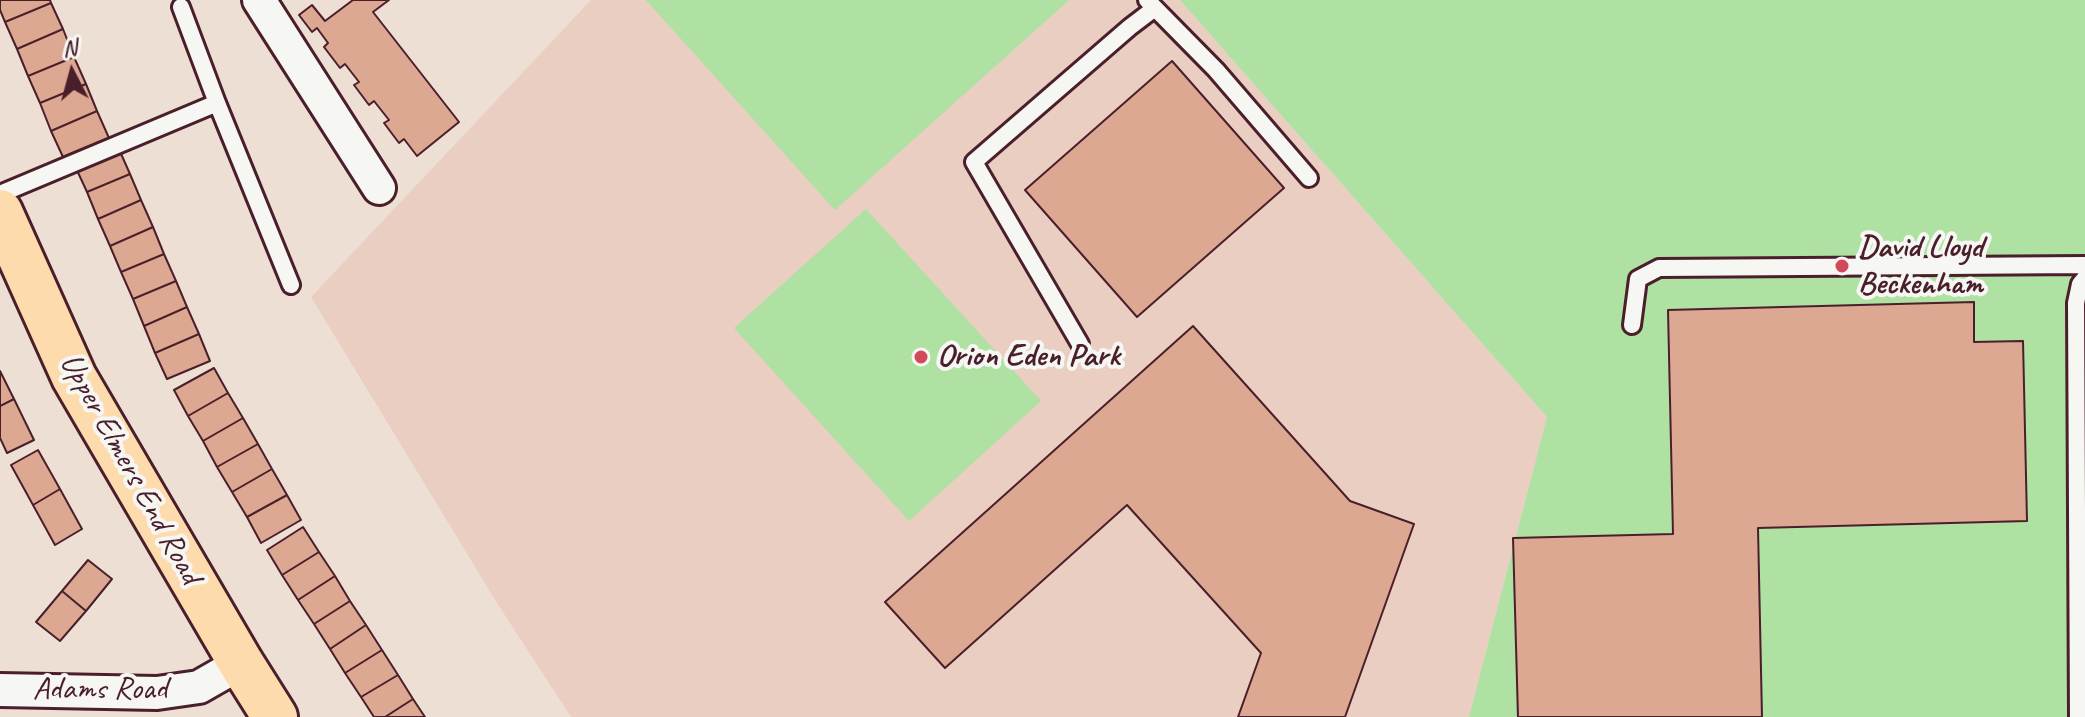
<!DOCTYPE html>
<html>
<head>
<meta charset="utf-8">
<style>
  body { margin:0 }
  #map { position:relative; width:2085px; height:717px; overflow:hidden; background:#eedfd5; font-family:Caveat,sans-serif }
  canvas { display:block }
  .north { position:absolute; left:32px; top:32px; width:80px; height:80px; -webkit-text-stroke:6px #f6f6f2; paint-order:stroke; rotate:354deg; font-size:22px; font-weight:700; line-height:32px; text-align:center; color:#4a1f2b }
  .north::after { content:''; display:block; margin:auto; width:28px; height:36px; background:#4a1f2b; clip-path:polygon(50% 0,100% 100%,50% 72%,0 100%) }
</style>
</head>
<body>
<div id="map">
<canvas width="2085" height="717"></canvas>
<div class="north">N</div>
</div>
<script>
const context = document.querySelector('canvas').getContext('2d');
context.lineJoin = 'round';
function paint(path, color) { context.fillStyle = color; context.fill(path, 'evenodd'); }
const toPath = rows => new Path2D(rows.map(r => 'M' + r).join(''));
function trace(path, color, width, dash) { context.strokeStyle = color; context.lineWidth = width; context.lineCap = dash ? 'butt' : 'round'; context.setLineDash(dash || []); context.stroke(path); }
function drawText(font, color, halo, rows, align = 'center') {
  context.font = font + ' Caveat,sans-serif'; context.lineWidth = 8; context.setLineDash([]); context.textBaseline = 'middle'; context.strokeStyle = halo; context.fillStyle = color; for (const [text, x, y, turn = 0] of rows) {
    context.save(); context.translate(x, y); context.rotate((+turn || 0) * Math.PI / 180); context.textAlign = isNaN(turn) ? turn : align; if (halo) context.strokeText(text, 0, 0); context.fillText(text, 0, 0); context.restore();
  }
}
const built = toPath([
  [591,0,1180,0,1547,417,1469,717,571,717,497,603,311,297]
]);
const green = toPath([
  [646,0,1069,0,835,210],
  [1180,0,2085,0,2085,717,1469,717,1547,417],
  [866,209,1041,401,909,521,734,328]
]);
const building = toPath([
  [0,0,50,0,51,3,5,22,0,10,0,0],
  [353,0,389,0,373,12,459,122,417,156,404,139,399,143,384,123,389,120,374,101,369,105,354,85,359,82,345,64,340,68,324,47,328,43,317,28,312,32,299,15,312,5,325,21,353,0],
  [51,3,63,29,17,49,5,22,51,3],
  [63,29,74,57,28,76,17,49,63,29],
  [74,57,86,84,40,103,28,76,74,57],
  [1172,61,1284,188,1137,317,1025,190,1172,61],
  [86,84,97,111,51,131,40,103,86,84],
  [97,111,109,138,63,157,51,131,97,111],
  [118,147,130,174,87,192,75,166,118,147],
  [130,174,141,200,98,219,87,192,130,174],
  [141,200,153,227,110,246,98,219,141,200],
  [153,227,164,254,121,272,110,246,153,227],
  [164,254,176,281,133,299,121,272,164,254],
  [176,281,187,307,144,326,133,299,176,281],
  [1974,302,1974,342,2023,341,2027,521,1758,528,1762,717,1518,717,1513,538,1673,534,1668,310,1974,302],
  [187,307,199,334,155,353,144,326,187,307],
  [1193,326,1350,501,1414,524,1345,717,1238,717,1261,653,1127,505,945,668,885,602,1193,326],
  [199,334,210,361,167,379,155,353,199,334],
  [214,368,228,393,188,416,174,390,214,368],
  [0,371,14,399,0,406,0,371],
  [228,393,243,418,203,441,188,416,228,393],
  [14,399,34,440,7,453,0,438,0,406,14,399],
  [243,418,258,444,217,467,203,441,243,418],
  [258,444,272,469,232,492,217,467,258,444],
  [38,450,60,489,33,505,11,465,38,450],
  [272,469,287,495,247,517,232,492,272,469],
  [60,489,82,529,55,545,33,505,60,489],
  [287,495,301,520,261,543,247,517,287,495],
  [303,527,319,552,282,575,267,550,303,527],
  [319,552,335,576,298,600,282,575,319,552],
  [88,560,112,579,86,611,62,591,88,560],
  [335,576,350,601,314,624,298,600,335,576],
  [62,591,86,611,60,641,36,622,62,591],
  [350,601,366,625,330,649,314,624,350,601],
  [366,625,382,650,345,673,330,649,366,625],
  [382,650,398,675,361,697,345,673,382,650],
  [398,675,413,699,385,717,374,717,361,697,398,675],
  [413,699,425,717,385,717,413,699]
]);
const service = toPath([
  [1147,0,1216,70,1309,178],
  [181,7,217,103,291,285],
  [0,194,217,103],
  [1632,325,1638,279,1659,268,2085,265],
  [1080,344,974,162,1130,27,1155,8],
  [2078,717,2076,303,2080,284,2085,278]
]);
const minor = toPath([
  [259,0,379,188],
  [0,690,157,693,199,687,241,663]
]);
const primary = toPath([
  [0,212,74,377,241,663,275,717]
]);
const markers = [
  [1842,266,8,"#d1495b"],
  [921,357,8,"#d1495b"]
];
const poiNames = [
  ["David Lloyd",1858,248],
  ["Beckenham",1858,285],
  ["Orion Eden Park",937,357]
];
const streetNames = [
  ["Upper Elmers End Road",130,469,61],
  ["Adams Road",100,690]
];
paint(built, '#e9cec1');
paint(green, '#aee1a2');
paint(building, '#dca891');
trace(building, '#4a1f2b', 2);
trace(service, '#4a1f2b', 22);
trace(minor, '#4a1f2b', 38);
trace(primary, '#4a1f2b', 50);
trace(service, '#f6f6f2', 16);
trace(minor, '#f6f6f2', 32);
trace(primary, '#fedbac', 44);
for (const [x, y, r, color] of markers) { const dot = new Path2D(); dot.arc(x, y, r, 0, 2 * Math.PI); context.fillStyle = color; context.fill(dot); trace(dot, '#f6f6f2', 3); }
drawText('bold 32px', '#4a1f2b', '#f6f6f2', poiNames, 'left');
drawText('32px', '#4a1f2b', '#f6f6f2', streetNames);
</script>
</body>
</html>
